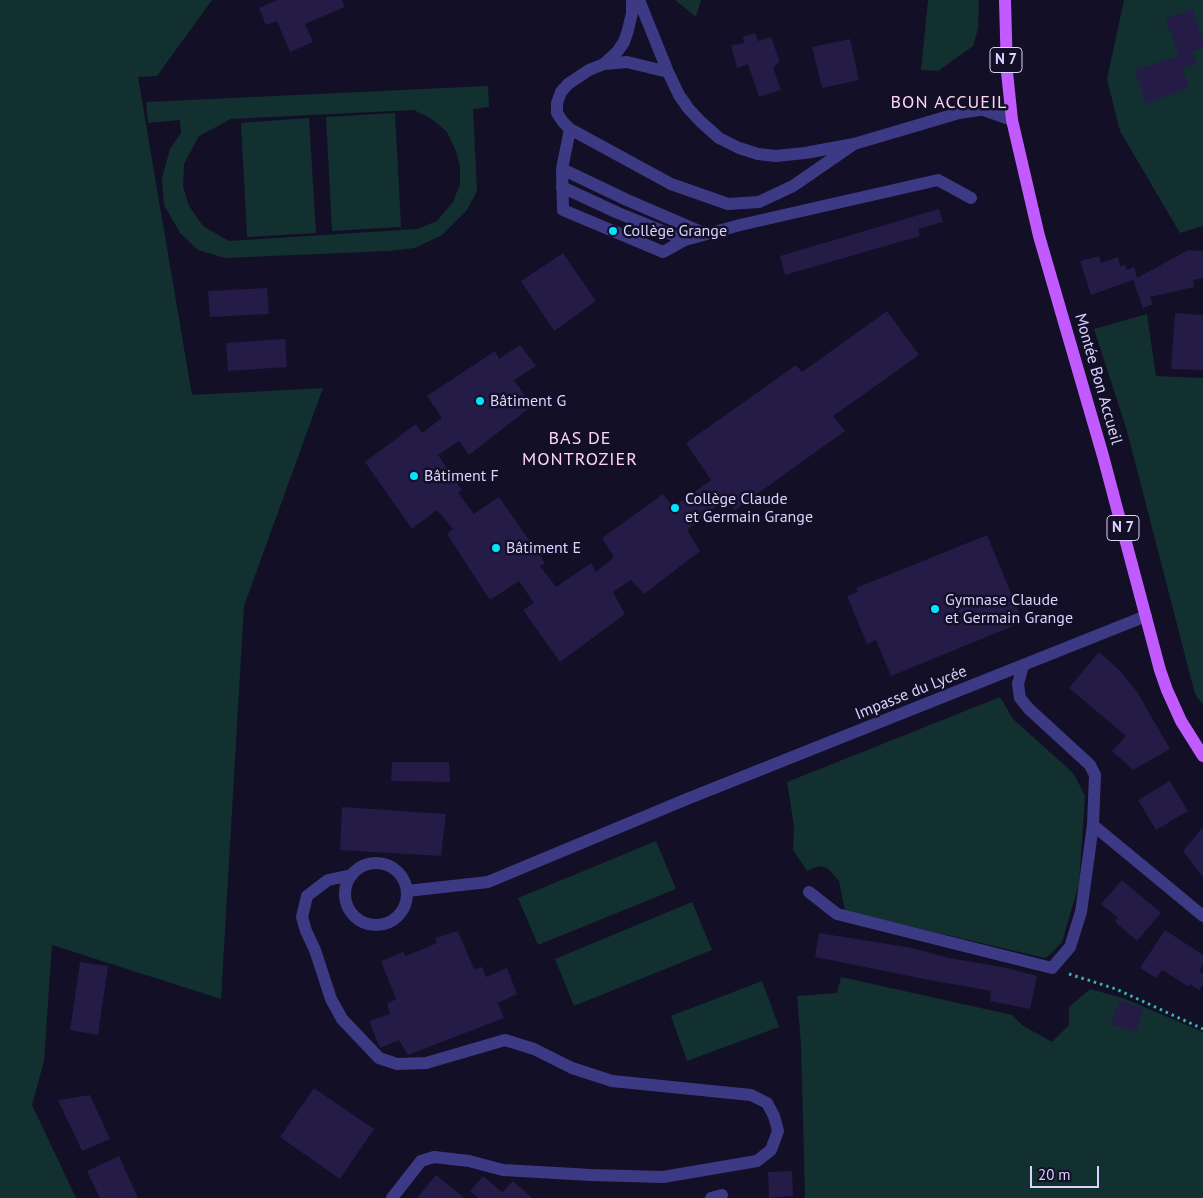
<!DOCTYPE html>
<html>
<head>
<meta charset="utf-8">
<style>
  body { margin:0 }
  #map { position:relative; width:1203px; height:1198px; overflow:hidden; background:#130f26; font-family:"PT Sans",sans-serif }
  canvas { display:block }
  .scale { position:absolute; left:1030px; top:1166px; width:69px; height:22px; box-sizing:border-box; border:2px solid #d9d4ff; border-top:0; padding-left:6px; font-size:15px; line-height:18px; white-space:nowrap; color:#d9d4ff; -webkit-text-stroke:4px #130f26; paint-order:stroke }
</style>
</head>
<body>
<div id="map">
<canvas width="1203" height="1198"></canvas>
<div class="scale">20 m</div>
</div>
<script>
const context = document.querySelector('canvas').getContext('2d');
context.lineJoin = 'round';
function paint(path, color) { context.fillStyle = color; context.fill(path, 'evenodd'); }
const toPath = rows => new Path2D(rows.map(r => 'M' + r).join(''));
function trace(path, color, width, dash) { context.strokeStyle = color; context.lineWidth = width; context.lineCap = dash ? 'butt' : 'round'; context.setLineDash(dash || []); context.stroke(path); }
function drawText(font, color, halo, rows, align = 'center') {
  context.font = font + ' "PT Sans",sans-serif'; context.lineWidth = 5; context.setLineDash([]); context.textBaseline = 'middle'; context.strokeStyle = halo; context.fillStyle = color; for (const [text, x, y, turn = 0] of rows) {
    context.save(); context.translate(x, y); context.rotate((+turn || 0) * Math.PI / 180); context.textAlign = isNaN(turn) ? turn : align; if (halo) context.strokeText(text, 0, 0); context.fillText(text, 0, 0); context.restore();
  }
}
const green = toPath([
  [0,0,212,0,157,76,138,77,192,395,323,388,244,606,221,999,52,945,44,1061,32,1105,76,1198,0,1198],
  [675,0,701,0,696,17],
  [928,0,979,0,978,29,973,46,938,71,921,70],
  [1124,0,1203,0,1203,226,1180,233,1120,131,1107,79],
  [488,86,489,107,473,109,477,191,467,210,442,235,415,248,388,251,225,258,198,250,180,233,164,205,162,178,170,149,181,133,180,120,148,123,146,102],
  [414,110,432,119,447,132,456,151,460,166,460,184,453,202,437,221,417,229,229,241,203,226,189,206,183,186,184,164,199,136,231,119],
  [395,113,401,227,332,231,326,117],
  [309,118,316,233,247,237,241,123],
  [1147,314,1156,376,1203,378,1203,705,1195,694,1127,431,1094,329],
  [1000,697,1013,719,1071,771,1076,778,1085,796,1079,884,1062,942,1053,952,1045,958,845,911,839,881,827,868,819,866,807,871,793,850,794,826,787,782],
  [656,841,676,889,538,945,518,898],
  [692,902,712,950,574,1006,555,959],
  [841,977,1012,1015,1022,1025,1052,1042,1069,1025,1069,1007,1090,989,1123,998,1203,1032,1203,1198,805,1198,801,1043,797,996,837,993],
  [762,981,779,1027,687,1061,671,1016]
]);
const building = toPath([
  [277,0,342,0,345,7,305,24,313,42,290,52,277,21,266,25,259,8],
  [1193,9,1203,42,1203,48,1193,51,1197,64,1183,68,1189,88,1146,104,1135,70,1179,56,1166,19],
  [755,33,758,41,771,37,780,62,773,67,781,90,759,97,748,64,737,68,731,45,744,43,743,37],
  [850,39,859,80,822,88,812,47],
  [939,209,943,222,918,229,920,236,785,275,780,256],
  [1188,250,1203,251,1203,278,1193,280,1194,287,1150,297,1153,304,1143,308,1133,280,1091,295,1080,261,1099,256,1101,263,1118,257,1120,266,1125,265,1127,270,1134,267,1137,278],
  [563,253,596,301,554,331,521,281],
  [267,288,269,314,210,317,208,291],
  [887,311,919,355,833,416,845,431,735,510,725,499,687,530,700,551,644,594,631,580,613,592,625,614,560,662,523,610,534,603,519,581,490,600,447,534,453,529,437,510,412,529,365,462,416,424,422,433,442,418,427,396,495,351,499,359,520,345,536,366,514,380,532,406,469,455,459,441,438,455,462,490,458,493,474,514,499,497,545,563,540,566,556,587,591,563,596,572,614,557,602,538,663,494,673,507,711,480,686,443,796,365,802,372],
  [1175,313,1203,315,1203,370,1171,369],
  [285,339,287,367,228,371,226,343],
  [987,535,1023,622,891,676,876,640,867,644,847,596,858,592,856,588],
  [1099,652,1119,670,1136,690,1170,749,1133,770,1112,751,1126,736,1069,688],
  [392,762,449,762,450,782,391,781],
  [1170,781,1188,811,1156,830,1138,800],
  [342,807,446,814,441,856,340,850],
  [1203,827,1203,877,1183,851],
  [1122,880,1161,913,1137,941,1115,922,1118,918,1101,904],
  [1165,930,1203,955,1203,965,1199,972,1203,974,1203,985,1199,990,1190,984,1189,987,1162,970,1156,978,1140,968],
  [458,931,474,969,482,967,486,977,507,968,517,994,498,1003,504,1018,408,1055,399,1040,380,1048,369,1021,390,1014,387,1004,396,999,381,961,403,952,406,956,437,943,435,938],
  [819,933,912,948,949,958,1007,968,1037,976,1030,1009,990,1001,991,991,924,979,815,957],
  [80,962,108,966,98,1035,70,1030],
  [1119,1001,1143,1008,1136,1032,1111,1024],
  [314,1088,374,1129,340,1179,280,1137],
  [90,1095,110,1139,82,1151,58,1100],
  [119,1156,138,1198,100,1198,87,1171],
  [792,1171,793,1196,769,1198,768,1172],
  [436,1175,464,1198,417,1198],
  [483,1176,502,1192,513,1181,532,1198,478,1198,470,1191]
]);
const path = toPath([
  [1069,974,1116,989,1203,1029]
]);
const minor = toPath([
  [639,0,668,72,679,95,688,108,700,121,719,138,739,148,758,154,776,156,805,153,854,144,959,113,979,110,984,110,1012,120],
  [604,64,617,52,624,42,628,30,632,13,632,0],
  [668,72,627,62,604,64,589,70,568,84,561,92,557,103,557,113,563,122,570,129,671,184,728,204,759,202,793,186,854,144],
  [570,129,562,169,563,210,663,252,685,240,740,225,938,180,971,198],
  [562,169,627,200,706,234],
  [562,187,618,213,685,240],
  [1023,665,1018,684,1020,698,1029,709,1090,765,1095,775,1093,825,1203,916],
  '345 894a31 31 0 1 1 62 0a31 31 0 1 1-62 0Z',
  [352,875,328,880,307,896,302,917,306,931,315,950,331,999,342,1019,379,1058,397,1064,426,1063,505,1040,534,1049,572,1068,612,1081,751,1095,767,1103,774,1116,778,1131,771,1150,757,1161,663,1177,591,1175,503,1170,469,1161,434,1157,421,1161,392,1198],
  [407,891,488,882,687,799,1146,616],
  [809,892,837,914,1052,968,1070,947,1081,912,1093,825],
  [711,1198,722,1195]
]);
const major = toPath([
  [1005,0,1007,72,1012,120,1039,236,1103,456,1160,670,1167,690,1181,721,1203,756]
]);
const markers = [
  [613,231,5,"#00e5ff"],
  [480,401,5,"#00e5ff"],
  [414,476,5,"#00e5ff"],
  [675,508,5,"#00e5ff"],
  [496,548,5,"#00e5ff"],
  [935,609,5,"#00e5ff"]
];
const shields = [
  [1006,60,32],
  [1123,528,32]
];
const shieldNames = [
  ["N 7",1006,60],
  ["N 7",1123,528]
];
const poiNames = [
  ["Collège Grange",623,231],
  ["Bâtiment G",490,401],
  ["Bâtiment F",424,476],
  ["Collège Claude",685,499],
  ["et Germain Grange",685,517],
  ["Bâtiment E",506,548],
  ["Gymnase Claude",945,600],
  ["et Germain Grange",945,618]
];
const streetNames = [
  ["Montée Bon Accueil",1098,379,74],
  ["Impasse du Lycée",911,693,-22]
];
const neighbourhoodNames = [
  ["BON ACCUEIL",949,103],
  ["BAS DE",580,439],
  ["MONTROZIER",580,460]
];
paint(green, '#12302f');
paint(building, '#241b47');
trace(path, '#2fb8b0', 3, [2.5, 4]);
trace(minor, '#3d3a85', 12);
trace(major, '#c25bff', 12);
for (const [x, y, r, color] of markers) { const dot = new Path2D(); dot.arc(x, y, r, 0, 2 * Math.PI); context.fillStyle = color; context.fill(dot); trace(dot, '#130f26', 2); }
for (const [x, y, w] of shields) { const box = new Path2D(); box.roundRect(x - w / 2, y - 12.5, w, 25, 4); context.fillStyle = '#130f26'; context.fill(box); trace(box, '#d9d4ff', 1); }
drawText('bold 15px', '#d9d4ff', null, shieldNames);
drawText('16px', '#d9d4ff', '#130f26', poiNames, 'left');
drawText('16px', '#d9d4ff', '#130f26', streetNames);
context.letterSpacing = '1px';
drawText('18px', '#ffd6f0', '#130f26', neighbourhoodNames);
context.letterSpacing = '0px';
</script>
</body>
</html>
